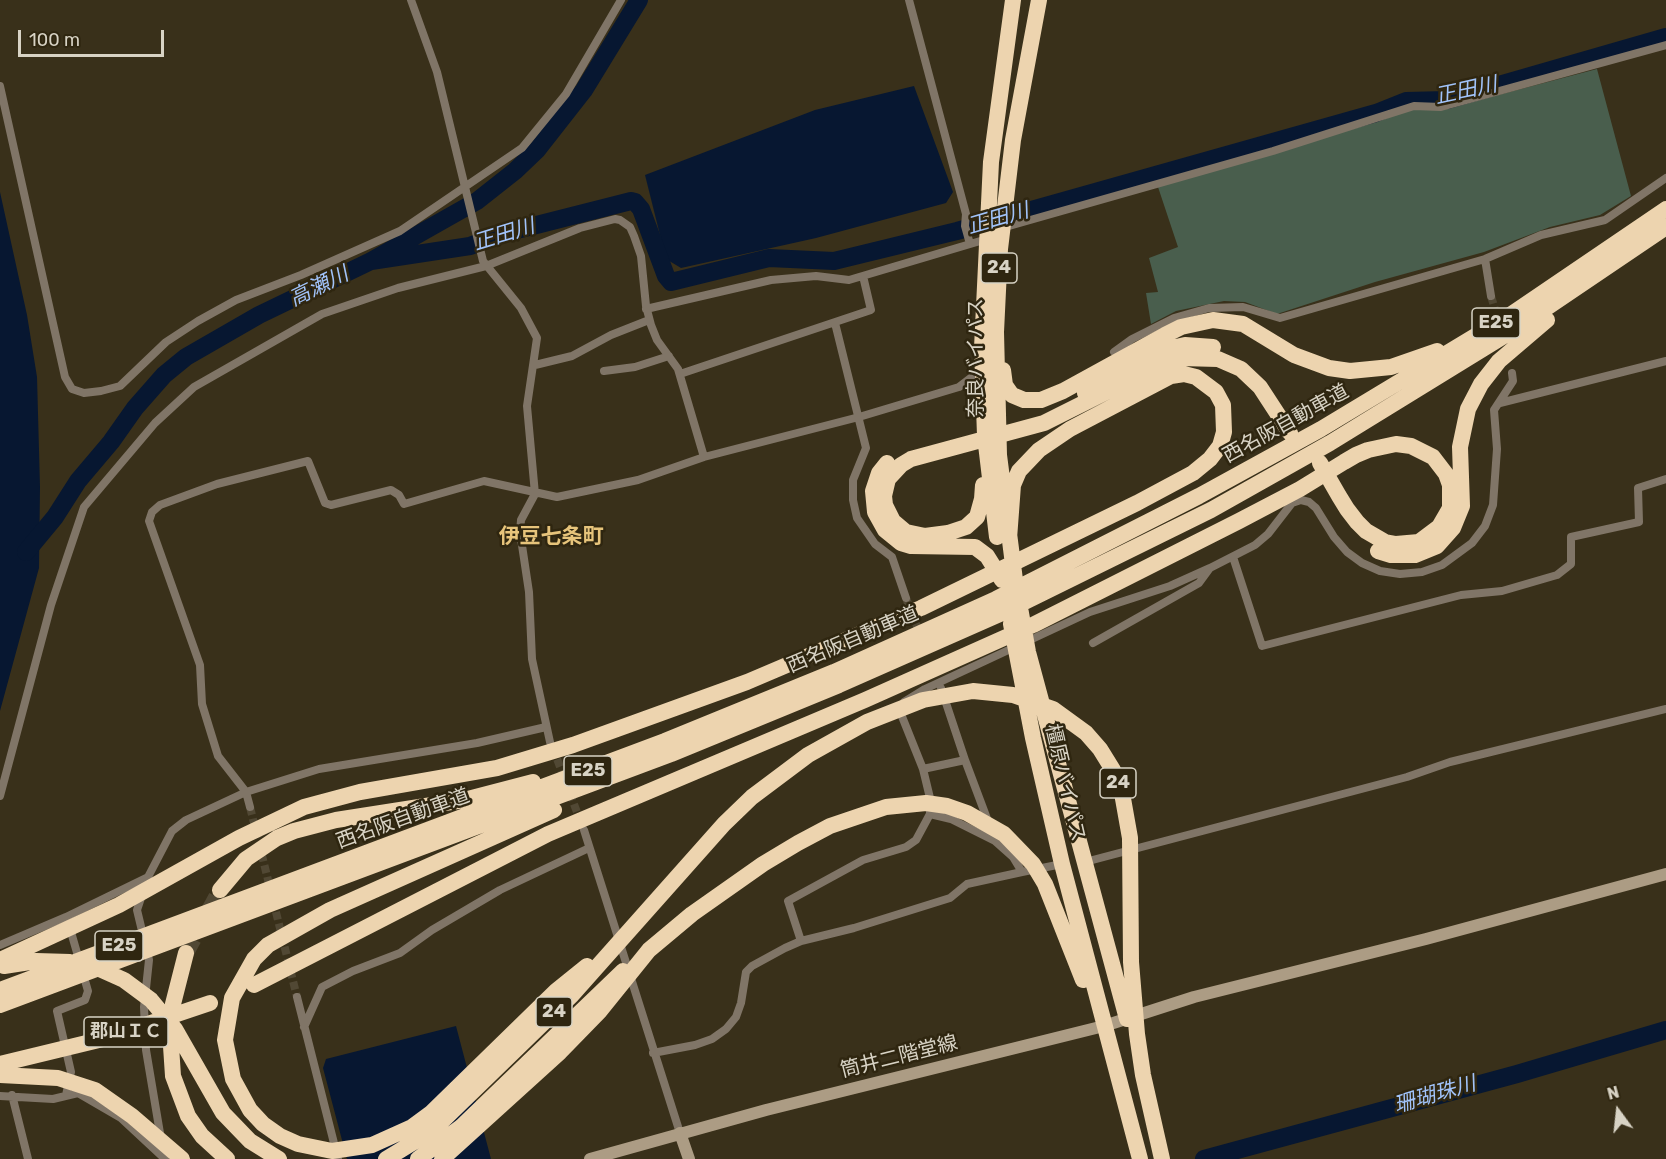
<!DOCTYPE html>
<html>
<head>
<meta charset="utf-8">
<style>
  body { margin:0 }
  #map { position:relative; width:1666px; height:1159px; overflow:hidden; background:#39301a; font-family:Rubik,sans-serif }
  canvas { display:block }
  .north { position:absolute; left:1588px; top:1081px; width:60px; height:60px; -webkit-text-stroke:4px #2f2610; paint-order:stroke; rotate:345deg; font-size:16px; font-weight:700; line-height:24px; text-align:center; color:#d8d3c5 }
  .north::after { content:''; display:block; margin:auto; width:21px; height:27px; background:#d8d3c5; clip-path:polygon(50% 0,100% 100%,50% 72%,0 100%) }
  .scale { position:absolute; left:18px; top:30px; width:146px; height:27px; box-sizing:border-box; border:3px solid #d8d3c5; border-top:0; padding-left:8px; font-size:18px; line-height:21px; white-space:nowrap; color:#d8d3c5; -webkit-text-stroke:4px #2f2610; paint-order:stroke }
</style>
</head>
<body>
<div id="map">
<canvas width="1666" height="1159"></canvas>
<div class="north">N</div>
<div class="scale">100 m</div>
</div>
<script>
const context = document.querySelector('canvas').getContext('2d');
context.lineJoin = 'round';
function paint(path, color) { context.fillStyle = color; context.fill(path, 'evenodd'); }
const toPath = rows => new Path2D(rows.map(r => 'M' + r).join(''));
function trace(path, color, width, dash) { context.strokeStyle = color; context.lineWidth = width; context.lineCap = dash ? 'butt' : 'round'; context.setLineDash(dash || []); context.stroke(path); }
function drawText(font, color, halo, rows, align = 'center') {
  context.font = font + ' Rubik,"Noto Sans JP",sans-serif'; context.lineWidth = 5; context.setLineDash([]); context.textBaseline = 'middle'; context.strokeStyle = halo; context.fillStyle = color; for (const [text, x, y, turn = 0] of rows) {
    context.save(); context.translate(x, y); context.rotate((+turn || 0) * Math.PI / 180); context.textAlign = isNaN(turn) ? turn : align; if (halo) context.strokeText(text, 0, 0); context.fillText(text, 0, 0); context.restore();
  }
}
const green = toPath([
  [1597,69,1631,196,1600,215,1550,227,1484,252,1375,282,1277,314,1245,302,1224,301,1176,311,1151,324,1146,293,1158,292,1149,258,1178,247,1157,184,1411,109,1460,105]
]);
const water = toPath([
  [914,86,953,192,946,203,816,238,681,268,666,259,645,175,815,110],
  [0,192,27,315,37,377,40,487,39,568,0,711],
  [456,1026,491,1159,347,1159,323,1068,326,1059]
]);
const river = toPath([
  [371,261,470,246,501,234,631,201,635,202,641,209,666,276,671,282,769,258,834,261,957,231,1376,113,1406,101,1447,100,1666,37],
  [26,552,55,517,78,481,111,442,135,408,164,375,186,357,259,315,371,261,477,201,515,171,537,150,584,90,639,0],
  [1204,1159,1517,1074,1666,1030]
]);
const streetTunnel = toPath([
  [1491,296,1499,323],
  [906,598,920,634],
  [553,748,581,823],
  [250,807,297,997]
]);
const highwayTunnel = toPath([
  [186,953,220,890]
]);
const street = toPath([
  [411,0,437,72,483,261,521,308,537,338,527,406,535,494,521,520,520,532,529,592,532,659,550,742],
  [909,0,966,214,965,226,970,244],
  [0,86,65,377,72,389,84,393,101,391,120,386,166,342,198,321,236,300,301,275,400,231,522,148,566,94,621,0],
  [1002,228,1273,151,1414,106,1441,107,1666,45],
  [1485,259,1491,296],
  [646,309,771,280,816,276,849,280,987,239],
  [835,323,866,448,853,480,853,500,857,518,875,544,892,557,906,598],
  [1114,352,1132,339,1174,318,1209,308,1243,307,1280,318,1485,259,1541,235,1605,220,1666,178],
  [535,365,572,356,611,335,649,320],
  [604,371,635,367,669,356],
  [680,374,871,310,863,276],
  [1500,403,1666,361],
  [1233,557,1262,646,1461,595,1502,591,1557,575,1571,564,1571,537,1639,522,1638,488,1666,479],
  [1093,643,1199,583,1210,568,1255,545,1268,534,1292,503,1301,500,1309,502,1316,508,1334,537,1347,552,1362,563,1380,571,1400,574,1422,572,1442,565,1472,543,1485,526,1493,505,1497,449,1494,410,1513,381,1512,373],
  [941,688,965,760],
  [923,769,965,760,989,824],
  [0,796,51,605,84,507,155,423,194,387,322,314,398,288,486,266,580,228,615,219,620,220,630,227,634,236,641,256,646,306,651,325,657,340,678,369,704,457],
  [250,807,246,792,218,756,202,704,200,665,149,521,152,512,160,505,217,484,308,461,325,503,331,505,391,490,399,495,404,504,484,481,557,497,638,480,704,457,859,417,959,387,972,377,983,374],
  [584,830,680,1133],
  [1085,862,1407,777,1450,762,1666,709],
  [1062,864,1022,872,1013,857,995,841,951,819,930,814,930,798,923,769,901,714,904,702,925,689,1090,612,1170,586,1210,568],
  [143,892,137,910,149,960,144,1007,146,1050,164,1157],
  [801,941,788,901,863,860,906,847,916,840,930,814],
  [0,945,66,917,148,877,172,831,186,820,246,792,319,769,477,743,546,727],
  [297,997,338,1159],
  [304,1027,322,987,353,971,400,953,432,930,500,890,589,848],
  [653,1053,695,1045,712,1039,726,1029,736,1017,741,1003,746,972,752,966,785,948,801,941,854,928,950,898,967,884,1022,872],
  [12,1095,28,1159],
  [66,1095,71,1072,57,1011,85,1000,88,991,69,925],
  [0,1096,53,1099,78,1093,121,1118,165,1159]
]);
const secondary = toPath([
  [680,1133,689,1159],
  [590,1159,766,1110,1104,1026,1194,997,1426,939,1666,874]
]);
const highway = toPath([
  [1039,0,1013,140,1000,249,996,332,999,455,1015,580,1028,652,1127,1019],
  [1003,370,1005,385,1012,395,1024,400,1041,400,1063,391,1165,335,1181,327,1213,320,1243,324,1294,355,1329,368,1350,371,1391,367,1437,351],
  [1085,393,1163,350,1185,345,1213,347],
  [887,463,879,473,873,491,875,512,885,530,901,543,911,546,975,547,987,556,1002,580],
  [983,485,982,499,977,517,966,527,948,533,925,536,906,532,893,521,885,505,884,496,888,479,901,465,911,459,1044,423,1154,368,1181,358,1218,359,1241,369,1260,387,1290,433],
  [997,537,985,436,982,348,991,162,1013,0],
  [1378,551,1391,555,1415,555,1437,546,1453,528,1462,506,1460,447,1468,409,1481,384,1499,361,1547,320],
  [1011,624,1033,738,1062,864,1140,1159],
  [554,810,330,910,268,945,254,959,232,998,225,1040,233,1079,250,1110,263,1124,280,1136,298,1144,332,1151,372,1145,412,1127,431,1113,556,991,587,966],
  [220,890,246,859,277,838,294,831,336,820,464,800,533,782],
  [186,953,173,1004,170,1031,173,1076,188,1116,202,1136,227,1159],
  [0,960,119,905,239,838,304,807,360,792,497,768,573,745,747,682,921,608,1137,503,1193,473,1210,459,1220,446,1224,432,1223,405,1216,392,1196,377,1184,374,1171,376,1070,429,1039,450,1019,471,1013,485,1009,539],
  [4,966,36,961,70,962],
  [95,967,124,980,151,1000,175,1029,223,1113,250,1141,279,1159],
  [254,985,548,834,865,700,1033,625,1239,521,1300,489,1344,462,1356,455,1368,450,1396,444,1411,446,1433,457,1446,474,1450,485,1450,508,1439,527,1419,542,1396,544,1385,542,1366,531,1357,522,1347,509,1339,496,1320,463],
  [0,990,665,741,834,672,996,599,1199,496,1321,429,1510,315,1666,209],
  [0,1005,671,754,839,685,1000,614,1211,510,1330,443,1517,328,1666,227],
  [0,1064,103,1039,210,1003],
  [0,1075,58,1078,95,1090,132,1116,182,1159],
  [386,1159,432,1131,572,995,724,824,752,797,808,755,867,722,923,700,973,691,1013,695,1053,709,1086,733,1100,749,1113,770,1122,793,1130,838,1131,962,1137,1034,1143,1075,1162,1159],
  [418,1159,461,1127,623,971],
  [442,1159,560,1052,599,1012,649,950,692,914,763,864,798,843,830,826,886,807,926,803,947,806,967,813,1004,834,1033,864,1045,884,1083,980]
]);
const shields = [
  [999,268,36],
  [1496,323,48],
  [588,771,48],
  [1118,783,36],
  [119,946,48],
  [554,1012,36],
  [126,1032,84]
];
const shieldNames = [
  ["24",999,268],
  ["E25",1496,323],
  ["E25",588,771],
  ["24",1118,783],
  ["E25",119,946],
  ["24",554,1012],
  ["郡山ＩＣ",126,1032]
];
const streetNames = [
  ["奈良バイパス",976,358,-90],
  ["西名阪自動車道",1286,424,-29],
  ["西名阪自動車道",853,640,-23],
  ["橿原バイパス",1065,783,77],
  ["西名阪自動車道",403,819,-20],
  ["筒井二階堂線",899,1057,-14]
];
const waterNames = [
  ["正田川",1466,91,-12],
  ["正田川",998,219,-16],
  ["正田川",504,235,-17],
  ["高瀬川",319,287,-26],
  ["珊瑚珠川",1435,1095,-16]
];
const neighbourhoodNames = [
  ["伊豆七条町",551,537]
];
paint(green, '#495e4d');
paint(water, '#071731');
trace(river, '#071731', 18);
trace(streetTunnel, '#514834', 8, [8, 4]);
trace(highwayTunnel, '#514834', 16, [16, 8]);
trace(street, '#807567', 8);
trace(secondary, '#ac9c84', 12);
trace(highway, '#edd4af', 16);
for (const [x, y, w] of shields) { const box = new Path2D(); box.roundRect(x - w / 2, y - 15, w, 30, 4.5); context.fillStyle = '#2f2610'; context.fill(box); trace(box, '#d8d3c5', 1.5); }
drawText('bold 18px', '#d8d3c5', null, shieldNames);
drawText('20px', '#d8d3c5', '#2f2610', streetNames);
drawText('italic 21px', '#a1c3fa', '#2f2610', waterNames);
drawText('bold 21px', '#e7c47b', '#2f2610', neighbourhoodNames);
</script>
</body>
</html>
